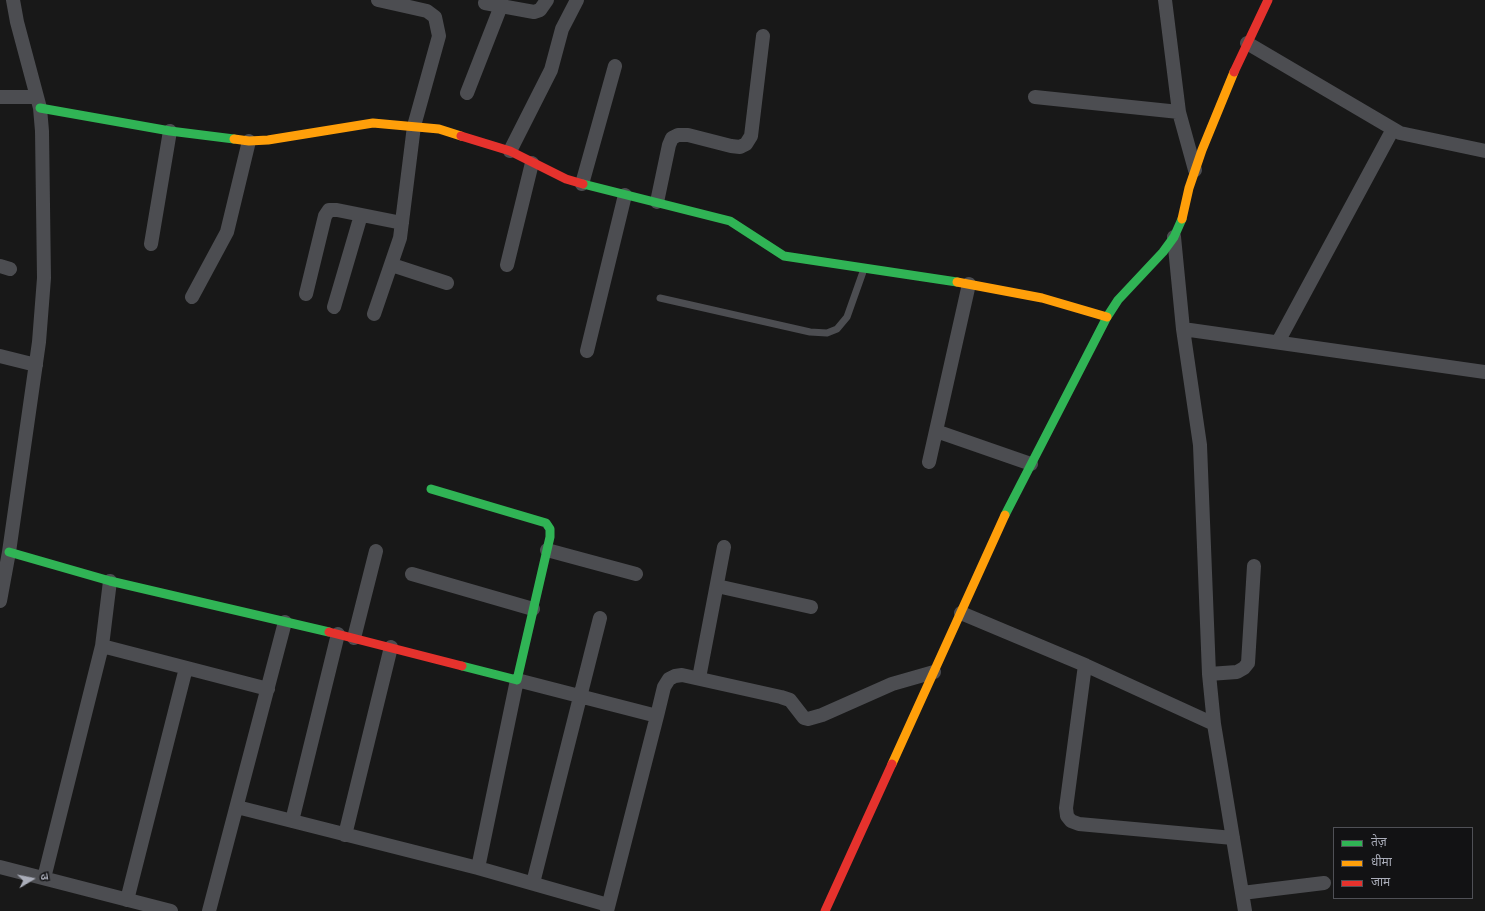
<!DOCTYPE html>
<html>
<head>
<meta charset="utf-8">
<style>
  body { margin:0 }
  #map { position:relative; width:1485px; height:911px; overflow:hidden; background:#181818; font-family:"Varela Round","Noto Sans Devanagari",sans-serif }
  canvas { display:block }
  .legend { position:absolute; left:1333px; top:827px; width:140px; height:72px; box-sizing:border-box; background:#121214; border:1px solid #4f5056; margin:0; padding:5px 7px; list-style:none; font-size:12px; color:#aaadb9 }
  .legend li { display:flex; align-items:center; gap:8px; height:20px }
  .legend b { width:20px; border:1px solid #4f5056 }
  .north { position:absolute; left:12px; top:859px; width:40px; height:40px; -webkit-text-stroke:3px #121214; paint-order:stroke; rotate:80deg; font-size:11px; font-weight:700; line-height:16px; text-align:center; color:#aaadb9 }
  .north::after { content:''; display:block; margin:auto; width:14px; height:18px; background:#aaadb9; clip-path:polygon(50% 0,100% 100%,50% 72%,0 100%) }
</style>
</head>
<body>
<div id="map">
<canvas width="1485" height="911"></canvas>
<ul class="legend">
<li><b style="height:5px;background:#30b455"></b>तेज़</li>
<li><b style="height:5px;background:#ff9f0a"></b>धीमा</li>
<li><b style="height:5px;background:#e5322d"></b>जाम</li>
</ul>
<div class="north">उ</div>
</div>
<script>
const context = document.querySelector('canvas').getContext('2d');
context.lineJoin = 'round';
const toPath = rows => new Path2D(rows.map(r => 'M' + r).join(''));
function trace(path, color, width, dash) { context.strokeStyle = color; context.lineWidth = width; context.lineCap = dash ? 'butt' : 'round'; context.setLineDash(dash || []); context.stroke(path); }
const lane = toPath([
  [660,298,810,332,827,333,837,329,847,317,864,269]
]);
const street = toPath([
  [1165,0,1179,112,1195,170],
  [485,3,534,12,540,10,547,0],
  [1247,43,1400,133,1485,151],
  [467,93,501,6],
  [0,97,37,97],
  [1035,97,1179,112],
  [510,151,551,70,562,29,577,0],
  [582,184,615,66],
  [657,202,669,145,672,138,678,135,688,135,731,146,740,147,746,144,751,136,763,36],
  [1174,237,1183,329,1200,445,1209,674,1214,724,1245,911],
  [151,244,170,131],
  [392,265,447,283],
  [507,265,532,163],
  [0,266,10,269],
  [306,294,325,216,329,210,337,210,402,223],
  [192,297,227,232,249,141],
  [334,307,361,215],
  [374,314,400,238,414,126,439,36,435,17,427,11,378,0],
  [1183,329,1485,372],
  [1278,342,1393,129],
  [587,351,625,195],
  [0,356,36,365],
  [936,431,1031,464],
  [929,462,969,284],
  [547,550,636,574],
  [412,574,533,609],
  [717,586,811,607],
  [0,601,9,552,39,342,44,278,42,131,40,108,17,22,13,0],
  [961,613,1085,665,1214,724],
  [354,638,376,551],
  [102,646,268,689],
  [1085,665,1066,808,1067,816,1071,821,1079,824,1233,838],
  [1209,674,1237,672,1244,668,1248,663,1254,566],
  [699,678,724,547],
  [657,716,664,687,669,679,675,676,682,675,781,697,790,700,804,718,808,719,822,715,892,684,934,672],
  [237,807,478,868,608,905],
  [292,821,338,634],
  [345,835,391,647],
  [0,867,171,911],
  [478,868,517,680,657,716,607,911],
  [44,878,102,646,110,581],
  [533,883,600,618],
  [1242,893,1324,883],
  [127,900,186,668],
  [209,911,285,622]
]);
const fast = toPath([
  [40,108,170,131,234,139],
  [583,184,730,221,784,256,957,282],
  [431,489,546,523,550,529,550,537,517,680,462,666],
  [1005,515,1107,317,1118,300,1163,252,1174,237,1182,219],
  [9,552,110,581,329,632]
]);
const slow = toPath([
  [234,139,249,141,268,140,373,123,439,129,461,136],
  [1182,219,1189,188,1202,150,1234,72],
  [957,282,1042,298,1107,317],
  [892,764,1005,515]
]);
const jam = toPath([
  [1234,72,1268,0],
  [461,136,510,151,566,179,583,184],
  [329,632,462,666],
  [825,911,892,764]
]);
trace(lane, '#4c4d51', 7);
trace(street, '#4c4d51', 14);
trace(fast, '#30b455', 9);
trace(slow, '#ff9f0a', 9);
trace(jam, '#e5322d', 9);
</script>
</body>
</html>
